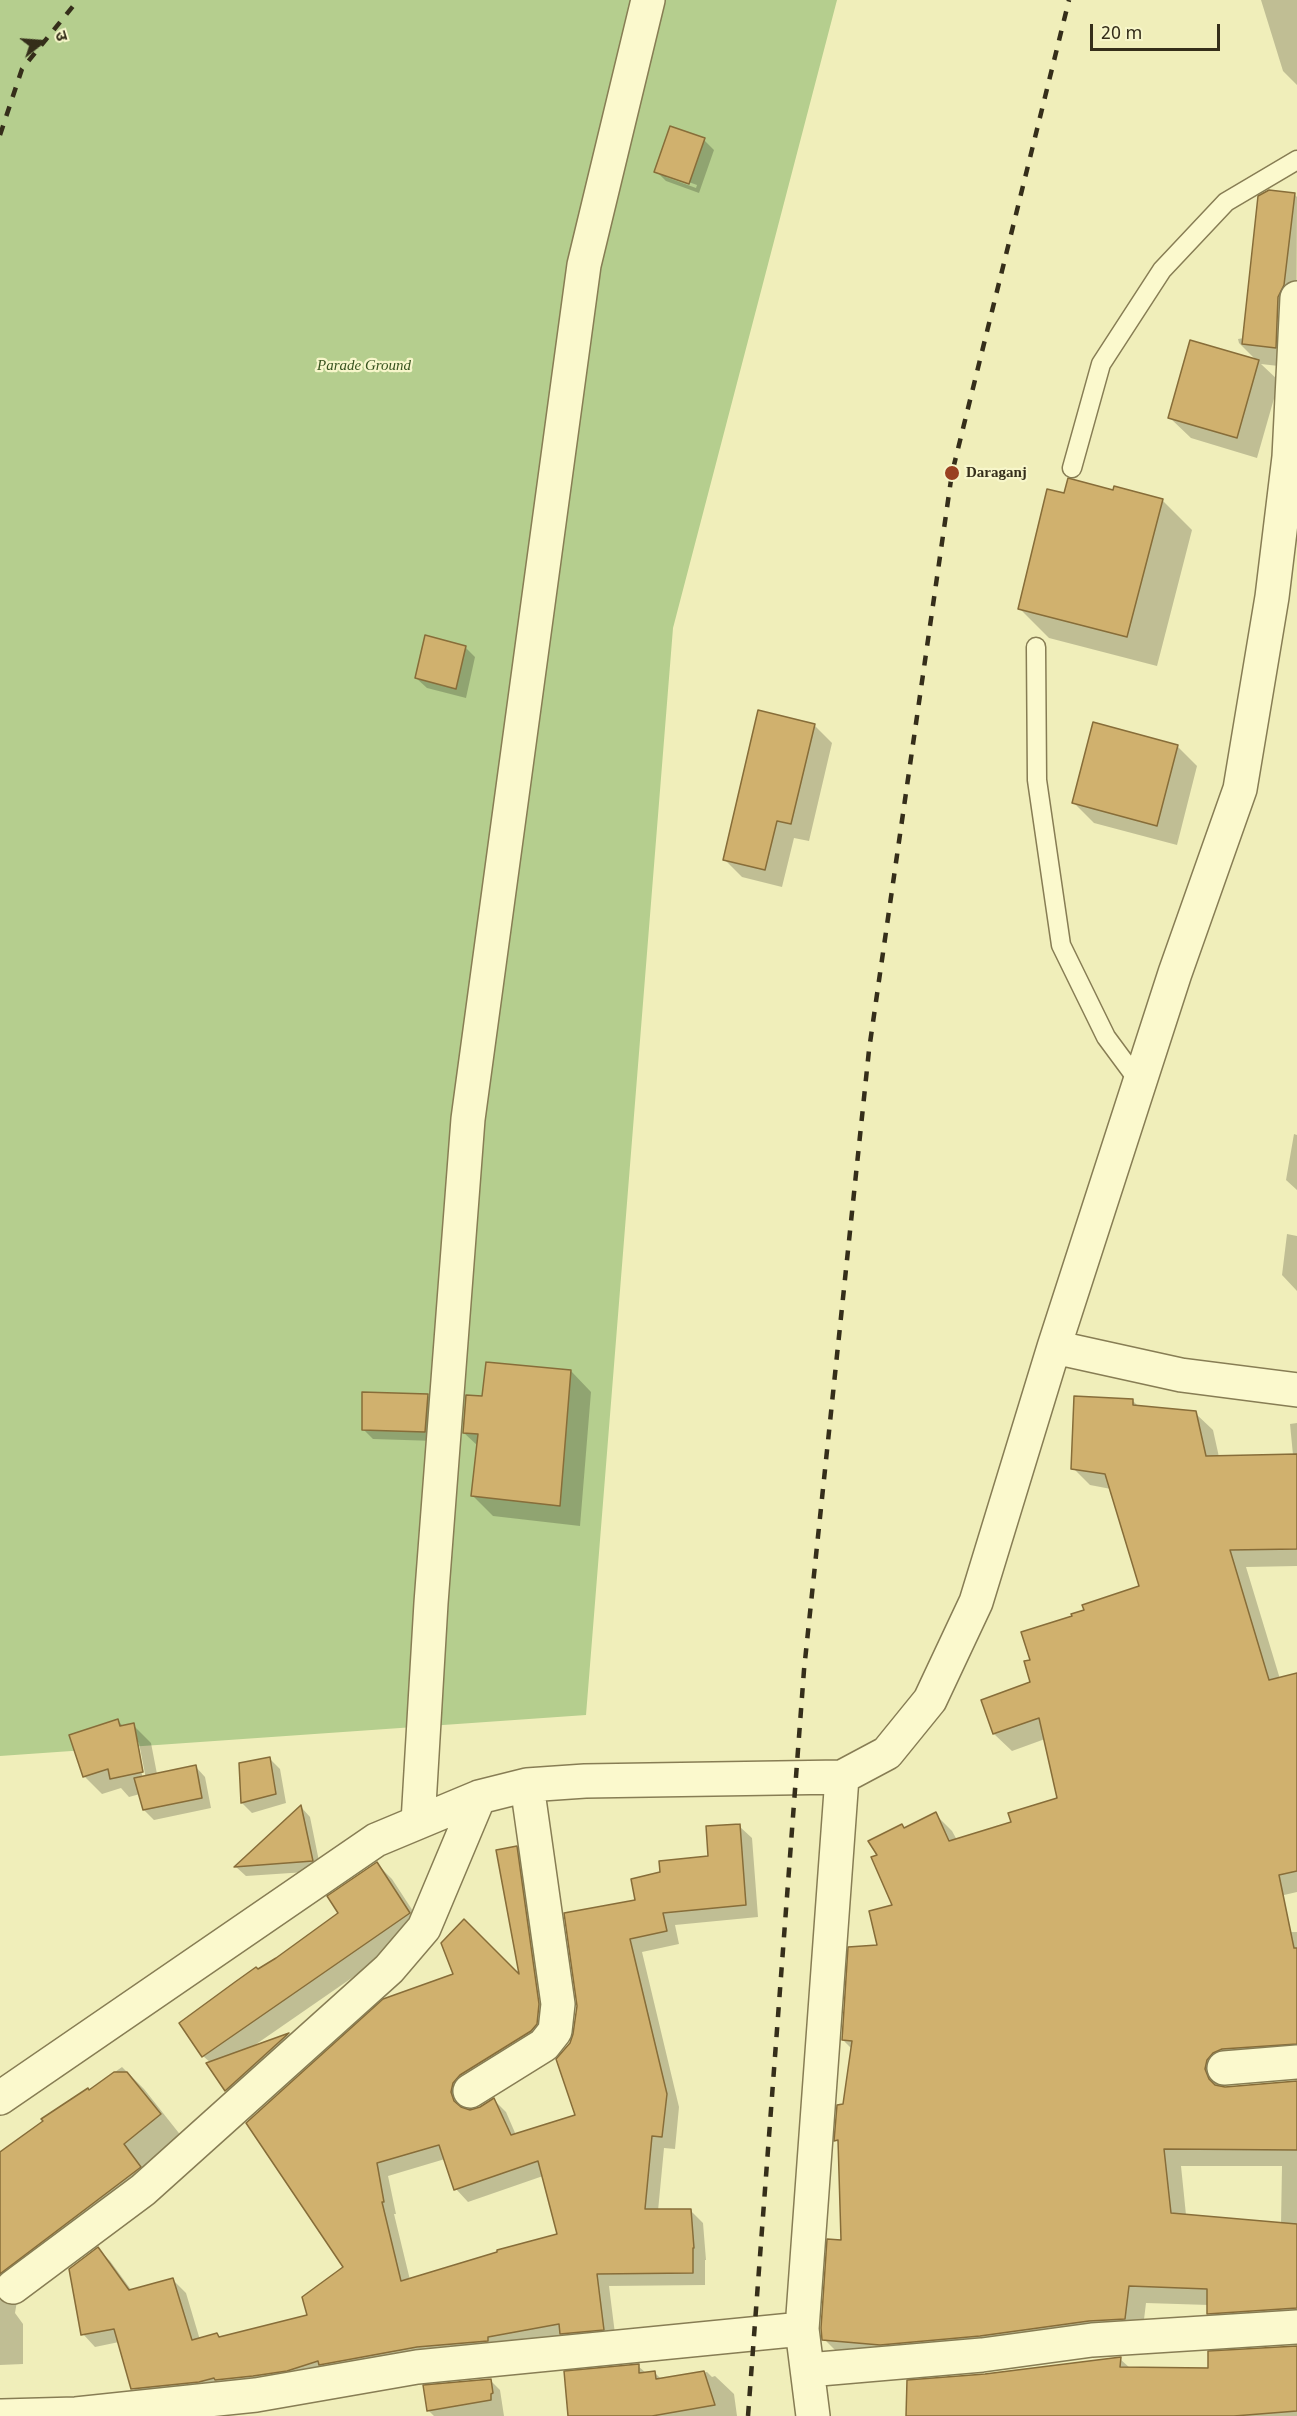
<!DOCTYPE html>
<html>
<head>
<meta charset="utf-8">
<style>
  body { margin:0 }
  #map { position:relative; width:1297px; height:2416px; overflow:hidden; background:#f0eeba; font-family:Georgia,"Noto Sans Devanagari",serif }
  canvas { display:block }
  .north { position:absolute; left:12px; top:12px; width:60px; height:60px; -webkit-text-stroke:4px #f7f6ca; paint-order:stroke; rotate:73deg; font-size:16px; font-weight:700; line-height:24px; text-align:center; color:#352e1a }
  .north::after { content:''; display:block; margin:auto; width:21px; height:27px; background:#352e1a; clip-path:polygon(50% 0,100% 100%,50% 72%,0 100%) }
  .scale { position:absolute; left:1090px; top:24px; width:130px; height:27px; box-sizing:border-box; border:3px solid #352e1a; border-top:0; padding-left:8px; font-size:18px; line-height:21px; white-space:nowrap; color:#352e1a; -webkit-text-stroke:4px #f7f6ca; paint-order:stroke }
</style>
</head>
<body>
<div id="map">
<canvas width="1297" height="2416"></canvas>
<div class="north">उ</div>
<div class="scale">20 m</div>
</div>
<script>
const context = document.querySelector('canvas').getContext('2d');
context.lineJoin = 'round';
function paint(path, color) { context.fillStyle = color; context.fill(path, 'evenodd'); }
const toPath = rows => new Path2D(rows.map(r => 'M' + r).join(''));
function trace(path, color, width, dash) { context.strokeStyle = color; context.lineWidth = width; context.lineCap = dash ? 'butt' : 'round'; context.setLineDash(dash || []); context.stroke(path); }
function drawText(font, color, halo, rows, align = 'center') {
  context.font = font + ' Georgia,serif'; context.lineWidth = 4.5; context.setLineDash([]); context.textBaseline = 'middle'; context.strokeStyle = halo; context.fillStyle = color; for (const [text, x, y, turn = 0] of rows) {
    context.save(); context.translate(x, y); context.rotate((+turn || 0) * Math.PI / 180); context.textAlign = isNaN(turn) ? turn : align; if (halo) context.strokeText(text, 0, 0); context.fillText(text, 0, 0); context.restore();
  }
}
const green = toPath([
  [0,0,837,0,673,628,586,1715,0,1756]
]);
const shadow = toPath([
  [1261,0,1297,0,1297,85,1283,71],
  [704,140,714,150,699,193,666,181,656,171],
  [666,174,697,185,696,188,666,177],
  [1294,194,1297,197,1296,368,1261,364,1279,381,1257,458,1191,438,1170,418,1256,360,1239,343,1238,339,1244,338],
  [1114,492,1162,500,1192,530,1157,666,1049,638,1019,608,1065,495],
  [465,647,475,657,466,698,427,688,416,678],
  [814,725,832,743,809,841,794,838,782,887,742,877,724,859],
  [1177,746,1197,766,1177,845,1094,823,1073,802],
  [1294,1134,1297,1135,1297,1190,1286,1180],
  [1287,1234,1297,1236,1297,1291,1282,1275],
  [571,1371,591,1392,580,1526,493,1516,473,1496,478,1446,464,1433,483,1397],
  [428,1396,438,1406,435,1441,373,1439,363,1429],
  [1132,1400,1140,1408,1195,1413,1213,1430,1219,1457,1293,1455,1290,1424,1297,1423,1297,1566,1246,1567,1280,1679,1297,1674,1297,1892,1115,1934,1297,1932,1297,2061,1224,2077,1222,2088,1297,2082,1297,2326,1226,2330,1209,2313,1209,2305,1146,2303,1142,2336,841,2356,824,2339,843,2241,839,2143,836,2140,844,2106,852,2049,843,2040,894,1906,879,1856,905,1829,935,1814,952,1831,957,1840,1013,1823,1059,1799,1045,1739,1012,1751,994,1734,983,1701,1032,1683,1031,1661,1074,1617,1141,1587,1111,1489,1090,1485,1073,1468],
  [1181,2166,1282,2166,1281,2224,1186,2215],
  [118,1721,124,1727,133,1725,151,1743,157,1774,195,1766,205,1777,211,1808,154,1820,144,1810,140,1794,129,1797,121,1788,102,1794,84,1776],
  [135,1739,139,1743,146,1779,143,1780],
  [270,1759,280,1769,286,1803,252,1813,242,1803],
  [301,1807,310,1817,321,1871,246,1876,236,1867],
  [739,1826,752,1838,758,1917,675,1925,679,1944,642,1952,679,2107,675,2149,664,2148,658,2211,691,2211,703,2223,706,2260,705,2260,705,2285,609,2286,616,2342,146,2401,133,2388,119,2342,95,2347,83,2334,98,2249,110,2261,132,2291,173,2280,186,2293,200,2340,217,2334,220,2338,309,2316,345,2268,248,2123,521,1978,516,1848,529,1860,551,2018,463,2106,465,2110,470,2111,481,2108,494,2100,506,2112,516,2135,577,2116,571,2043,637,1901,710,1858],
  [445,2159,456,2189,468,2202,543,2176,558,2235,410,2280,394,2214,396,2214,388,2176],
  [377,1864,392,1879,424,1928,252,2047,289,2035,304,2051,242,2107,226,2090,209,2064,211,2063,203,2056,258,1971,340,1913],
  [122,2067,144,2089,182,2137,17,2301,15,2313,23,2324,23,2364,0,2365,0,2153],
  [1297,2347,1297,2416,907,2416,985,2375,1120,2359,1130,2368,1210,2369],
  [638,2366,646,2373,654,2372,662,2380,707,2372,712,2377,715,2376,734,2394,737,2416,570,2416],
  [490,2380,500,2390,504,2416,434,2416,428,2410]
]);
const building = toPath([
  [670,126,705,138,689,184,654,172,670,126],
  [1269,190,1295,193,1284,285,1278,297,1276,348,1242,344,1258,196,1269,190],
  [1190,340,1259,360,1237,438,1168,418,1190,340],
  [1068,478,1113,490,1114,486,1163,499,1127,637,1018,609,1047,489,1064,493,1068,478],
  [425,635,466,646,456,689,415,678,425,635],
  [758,710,815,724,791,824,777,821,765,870,723,860,758,710],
  [1093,722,1178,745,1157,826,1072,803,1093,722],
  [486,1362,571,1370,560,1506,471,1496,478,1434,463,1433,466,1395,482,1396,486,1362],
  [362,1392,428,1394,425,1432,362,1430,362,1392],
  [1074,1396,1133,1399,1133,1405,1196,1411,1206,1456,1297,1454,1297,1549,1230,1550,1269,1680,1297,1673,1297,1871,1279,1875,1294,1948,1297,1948,1297,2044,1222,2049,1213,2053,1207,2060,1205,2069,1209,2079,1215,2085,1225,2087,1297,2081,1297,2150,1164,2149,1171,2213,1297,2224,1297,2308,1207,2314,1207,2289,1129,2286,1125,2319,1089,2321,980,2336,880,2345,822,2340,821,2328,827,2239,841,2240,838,2140,834,2141,837,2105,843,2104,852,2041,842,2040,848,1947,877,1945,869,1911,892,1905,871,1857,877,1855,868,1841,902,1824,904,1828,936,1812,949,1841,1011,1822,1008,1813,1057,1798,1039,1718,993,1734,981,1700,1030,1682,1024,1661,1030,1660,1021,1632,1072,1616,1071,1614,1084,1610,1082,1605,1139,1586,1105,1474,1071,1469,1074,1396],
  [118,1719,120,1726,134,1723,143,1772,110,1779,108,1769,83,1777,69,1735,118,1719],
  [270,1757,276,1794,241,1803,239,1763,270,1757],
  [196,1765,202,1798,143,1810,134,1778,196,1765],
  [301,1805,313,1861,234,1867,301,1805],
  [740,1824,746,1905,663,1913,667,1931,630,1939,667,2094,662,2137,652,2136,645,2209,691,2209,694,2248,693,2248,693,2273,597,2274,604,2330,560,2334,559,2324,488,2337,488,2341,417,2347,319,2365,318,2361,287,2371,253,2376,215,2380,214,2378,199,2382,131,2389,114,2329,81,2335,69,2269,98,2247,129,2290,173,2278,192,2340,217,2333,219,2337,307,2315,302,2297,343,2267,246,2123,383,1999,453,1974,441,1943,464,1919,519,1974,496,1850,517,1846,539,2004,537,2024,531,2031,460,2075,453,2083,451,2092,454,2101,461,2107,470,2110,480,2107,494,2098,511,2135,575,2115,556,2059,570,2043,573,2034,577,2006,564,1913,635,1900,631,1879,660,1872,659,1861,708,1856,706,1826,740,1824],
  [439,2145,454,2190,538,2161,557,2234,497,2250,497,2252,401,2281,382,2202,384,2202,377,2163,439,2145],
  [377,1862,410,1913,202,2057,179,2023,235,1982,256,1967,258,1969,276,1958,338,1913,327,1896,377,1862],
  [289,2033,225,2091,206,2063,289,2033],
  [114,2072,127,2072,161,2114,124,2144,141,2167,0,2274,0,2152,43,2121,41,2119,88,2088,89,2090,114,2072],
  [1297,2346,1297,2411,1234,2416,906,2416,907,2380,985,2374,1121,2357,1120,2367,1208,2368,1208,2351,1297,2346],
  [639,2364,639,2373,655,2371,656,2379,704,2371,715,2405,652,2416,568,2416,564,2371,639,2364],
  [491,2379,493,2393,491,2394,491,2400,427,2411,423,2385,491,2379]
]);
const lane = toPath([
  [1072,468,1101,364,1162,270,1226,202,1297,160],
  [1036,647,1037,780,1061,945,1106,1037,1140,1083]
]);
const street = toPath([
  [1054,1347,1181,1375,1297,1390],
  [418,1822,431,1603,468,1119,584,265,648,0],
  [1224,2068,1297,2062],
  [470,2091,544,2045,555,2031,558,2004,527,1785],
  [0,2098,376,1840,479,1797,527,1785,585,1781,842,1777,887,1753,930,1700,976,1602,1054,1347,1175,973,1240,789,1272,597,1289,457,1297,298],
  [13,2287,143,2190,389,1969,424,1928,479,1797],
  [808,2370,982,2355,1092,2340,1297,2327],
  [2,2416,76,2414,256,2395,417,2367,802,2329],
  [813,2416,802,2329,842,1777]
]);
const rail = toPath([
  [0,135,22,69,78,0],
  [748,2416,804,1670,869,1050,952,473,1069,0]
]);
const markers = [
  [952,473,8,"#994021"]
];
const parkNames = [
  ["Parade Ground",364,366]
];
const poiNames = [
  ["Daraganj",966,473]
];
paint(green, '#b5ce8e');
paint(shadow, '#0003');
paint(building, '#d0b16e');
trace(building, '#876d39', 1.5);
trace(lane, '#877d54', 21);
trace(street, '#877d54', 36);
trace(lane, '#fbf9cd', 18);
trace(street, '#fbf9cd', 33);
trace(rail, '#352e1a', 4.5, [10, 10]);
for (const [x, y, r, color] of markers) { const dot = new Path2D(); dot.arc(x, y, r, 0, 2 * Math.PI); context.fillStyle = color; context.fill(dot); trace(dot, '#f7f6ca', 2); }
drawText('italic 15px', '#38531f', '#f7f6ca', parkNames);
drawText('bold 15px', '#352e1a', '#f7f6ca', poiNames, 'left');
</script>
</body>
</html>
